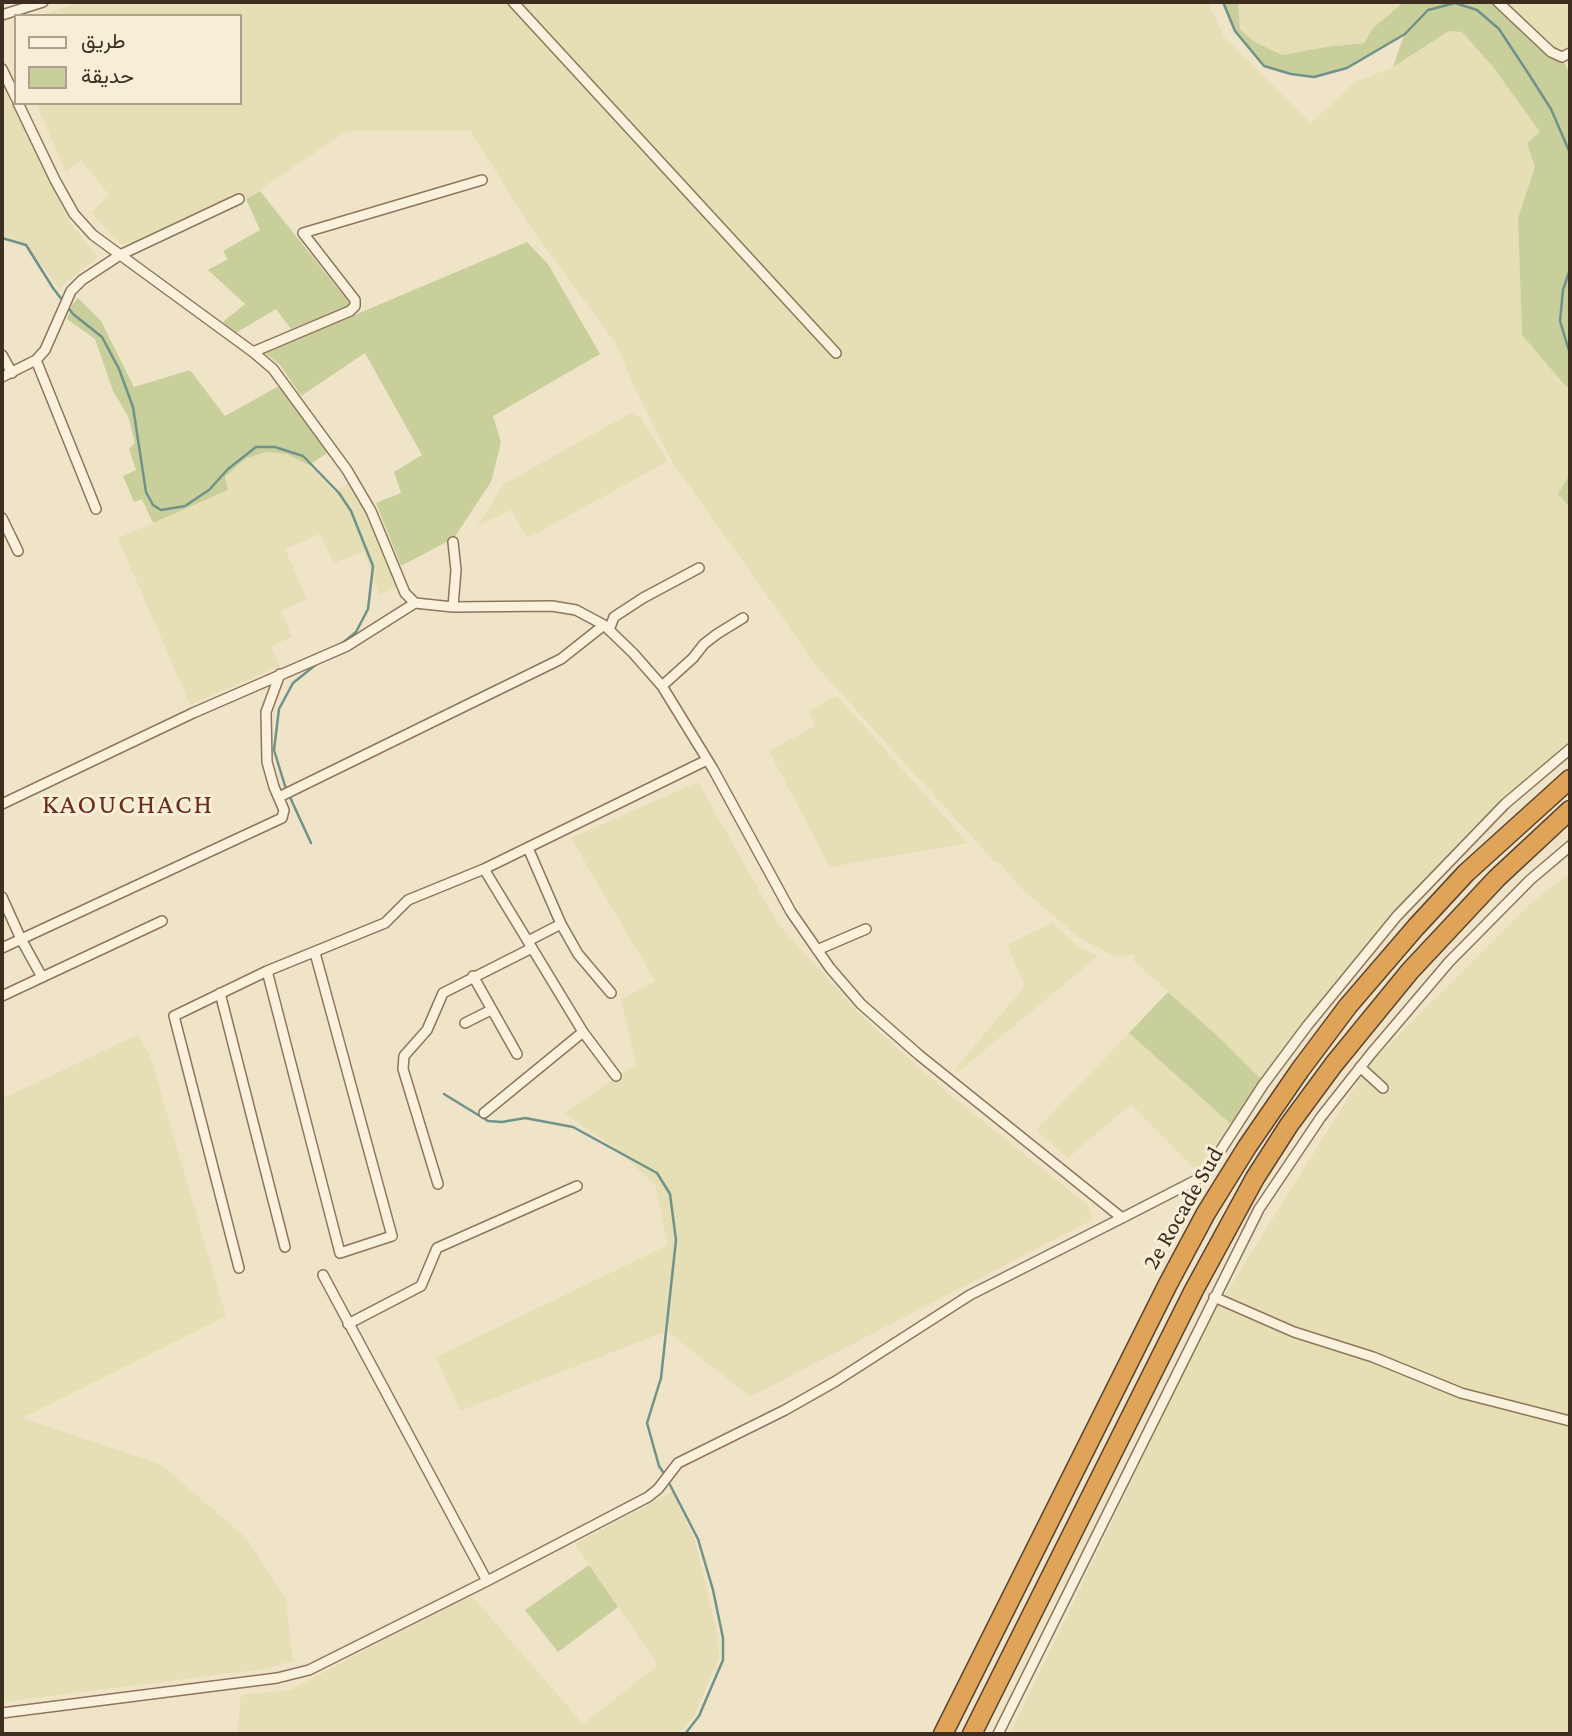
<!DOCTYPE html>
<html>
<head>
<meta charset="utf-8">
<style>
  body { margin:0 }
  #map { position:relative; width:1572px; height:1736px; overflow:hidden; background:#f0e4c8; font-family:"Crimson Pro",Vazirmatn,serif }
  canvas { display:block }
  .frame { position:absolute; inset:0; border:4px solid #3d2e20; pointer-events:none }
  .legend { position:absolute; left:14px; top:14px; width:228px; height:91px; box-sizing:border-box; background:#f7eed8; border:2px solid #ada18e; margin:0; padding:9px 12px; list-style:none; font-size:21px; color:#3d2e20 }
  .legend li { display:flex; align-items:center; gap:14px; height:35px }
  .legend b { width:35px; border:2px solid #ada18e }
</style>
</head>
<body>
<div id="map">
<canvas width="1572" height="1736"></canvas>
<div class="frame"></div>
<ul class="legend">
<li><b style="height:9px;background:#faf1dc"></b>طريق</li>
<li><b style="height:19px;background:#c9cf9b"></b>حديقة</li>
</ul>
</div>
<script>
const context = document.querySelector('canvas').getContext('2d');
context.lineJoin = 'round';
function paint(path, color) { context.fillStyle = color; context.fill(path, 'evenodd'); }
const toPath = rows => new Path2D(rows.map(r => 'M' + r).join(''));
function trace(path, color, width, dash) { context.strokeStyle = color; context.lineWidth = width; context.lineCap = dash ? 'butt' : 'round'; context.setLineDash(dash || []); context.stroke(path); }
function drawText(font, color, halo, rows, align = 'center') {
  context.font = font + ' "Crimson Pro",serif'; context.lineWidth = 6; context.setLineDash([]); context.textBaseline = 'middle'; context.strokeStyle = halo; context.fillStyle = color; for (const [text, x, y, turn = 0] of rows) {
    context.save(); context.translate(x, y); context.rotate((+turn || 0) * Math.PI / 180); context.textAlign = isNaN(turn) ? turn : align; if (halo) context.strokeText(text, 0, 0); context.fillText(text, 0, 0); context.restore();
  }
}
const farmland = toPath([
  [81,2,1208,2,1224,37,1311,123,1355,82,1393,67,1449,31,1462,32,1495,68,1540,132,1535,167,1518,218,1522,334,1570,391,1570,474,1558,494,1570,509,1570,743,1470,830,1373,938,1262,1080,1221,1039,1134,961,1134,954,1122,957,1110,954,1078,937,1023,890,999,863,993,860,819,669,671,460,632,382,616,344,529,225,470,130,347,131,246,199,158,238,121,244,91,213,109,195,81,160,66,172,36,103,240,103,240,16,39,16],
  [1238,2,1404,2,1374,28,1364,43,1326,47,1282,55,1253,41,1240,29],
  [1498,2,1570,2,1570,53,1562,57],
  [2,84,69,221,98,257,59,288,26,245,2,238],
  [631,413,641,418,668,461,528,538,511,510,477,526,504,484],
  [266,452,287,454,309,465,334,492,350,482,369,513,393,570,396,588,379,595,364,552,334,563,320,534,285,549,307,599,281,611,292,637,271,646,280,666,190,705,118,538,228,490,225,477,245,459],
  [837,696,968,843,830,867,769,751,815,726,809,710],
  [698,782,778,924,865,1019,954,1098,1088,1205,1094,1219,750,1397,667,1331,460,1411,436,1357,668,1245,655,1185,616,1149,564,1113,636,1064,621,999,655,981,571,838],
  [1570,873,1570,1734,1010,1734,1207,1324,1368,1066,1530,904],
  [1052,923,1079,947,1098,956,957,1073,955,1069,1025,986,1007,945],
  [1129,1033,1233,1126,1196,1171,1131,1104,1068,1158,1036,1130],
  [139,1034,152,1062,226,1316,22,1418,162,1465,247,1539,286,1599,293,1661,264,1669,2,1702,2,1099],
  [672,1492,695,1540,718,1638,719,1658,694,1716,679,1734,237,1734,241,1695,290,1690,454,1603,473,1597,583,1724,658,1665,575,1544]
]);
const green = toPath([
  [1223,2,1238,2,1240,29,1253,41,1282,55,1326,47,1364,43,1373,28,1404,2,1498,2,1562,57,1570,75,1570,391,1522,335,1518,218,1535,167,1527,143,1540,132,1494,68,1462,32,1449,31,1393,67,1404,35,1347,68,1314,77,1291,74,1264,66,1235,31],
  [260,191,351,305,291,329,276,309,236,333,223,322,245,304,208,270,228,259,223,251,260,230,246,199],
  [527,242,548,264,600,354,493,416,501,442,491,482,454,538,401,566,376,503,401,493,394,472,422,455,365,353,301,396,280,365,265,353],
  [78,298,101,321,134,387,190,370,225,416,279,386,329,452,309,465,287,454,266,452,245,459,225,477,228,490,153,523,142,499,134,502,123,476,136,470,129,449,135,443,128,416,113,391,95,339,67,319,72,305],
  [1570,474,1570,508,1558,494],
  [1168,992,1221,1039,1262,1080,1233,1126,1129,1033],
  [589,1565,618,1607,558,1652,525,1610]
]);
const stream = toPath([
  [1223,2,1235,31,1264,66,1291,74,1314,77,1347,68,1405,34,1428,10,1455,3,1477,10,1499,29,1528,73,1551,109,1570,153],
  [2,238,26,245,53,288,73,314,102,337,119,369,133,407,146,492,153,505,161,510,185,506,209,490,228,469,256,447,275,447,303,456,339,493,351,511,373,566,368,609,356,632,340,645],
  [1570,269,1563,290,1560,321,1570,354],
  [286,789,274,750,279,709,293,683,318,663],
  [289,795,311,843],
  [444,1094,488,1121,502,1122,525,1118,573,1127,657,1173,670,1194,676,1240,661,1378,647,1423,659,1466,665,1475],
  [668,1481,698,1539,713,1590,723,1638,723,1660,699,1716,685,1734]
]);
const street = toPath([
  [513,2,836,353],
  [1498,2,1551,52,1562,57,1570,53],
  [2,15,43,2],
  [2,69,16,98],
  [253,352,350,311,355,306,355,300,303,233,482,180],
  [2,355,12,373],
  [36,360,96,509],
  [2,377,36,360,45,350,71,291,82,280,120,255,239,199],
  [2,518,18,551],
  [453,607,456,570,453,542],
  [609,630,614,617,643,598,699,568],
  [662,686,693,658,704,644,717,634,743,618],
  [279,797,561,659,604,625],
  [2,804,193,713,347,646,415,603],
  [528,848,561,924,578,954,611,993],
  [484,869,583,1032,616,1076],
  [2,897,21,939,42,977],
  [528,941,561,924],
  [2,948,282,818,284,810,274,787,267,762,266,712,280,674],
  [817,950,866,929],
  [267,971,340,1253,392,1236,315,953],
  [473,976,517,1054],
  [220,993,285,1247],
  [2,996,162,921],
  [465,1023,491,1010],
  [1360,1067,1383,1088],
  [484,1113,583,1032],
  [438,1184,403,1069,404,1056,427,1030,443,993,532,948],
  [1122,1218,1204,1176,1263,1085,1307,1026,1397,916,1505,804,1570,749],
  [239,1268,174,1016,267,971,385,923,408,900,484,869,707,760],
  [323,1275,487,1581],
  [1214,1297,1294,1332,1373,1357,1461,1393,1570,1421],
  [348,1324,421,1286,437,1248,577,1186],
  [2,1713,277,1678,309,1670,487,1581,648,1497,658,1489,678,1463,785,1410,836,1381,970,1295,1122,1218,919,1055,861,1004,830,968,791,912,713,769,662,686,633,653,604,625,576,610,552,606,453,607,415,603,405,593,371,511,347,470,273,369,253,352,93,235,74,214,55,180,18,103],
  [998,1734,1259,1209,1321,1117,1370,1055,1449,962,1530,880,1570,846]
]);
const highway = toPath([
  [943,1734,1168,1284,1206,1213,1247,1147,1300,1070,1348,1006,1416,927,1466,873,1570,779],
  [972,1734,1194,1290,1255,1178,1289,1125,1334,1064,1410,971,1497,878,1570,810]
]);
const streetNames = [
  ["2e Rocade Sud",1183,1208,-60]
];
const quarterNames = [
  ["KAOUCHACH",128,804]
];
paint(farmland, '#e6deb5');
paint(green, '#c9cf9b');
trace(stream, '#6f938a', 2.5);
trace(street, '#8d765c', 12);
trace(highway, '#5b4430', 21);
trace(street, '#faf1dc', 9);
trace(highway, '#e0a458', 18);
drawText('24px', '#3d2e20', '#f7eed8', streetNames);
context.letterSpacing = '2px';
drawText('28px', '#6b2e1e', '#f7eed8', quarterNames);
context.letterSpacing = '0px';
</script>
</body>
</html>
